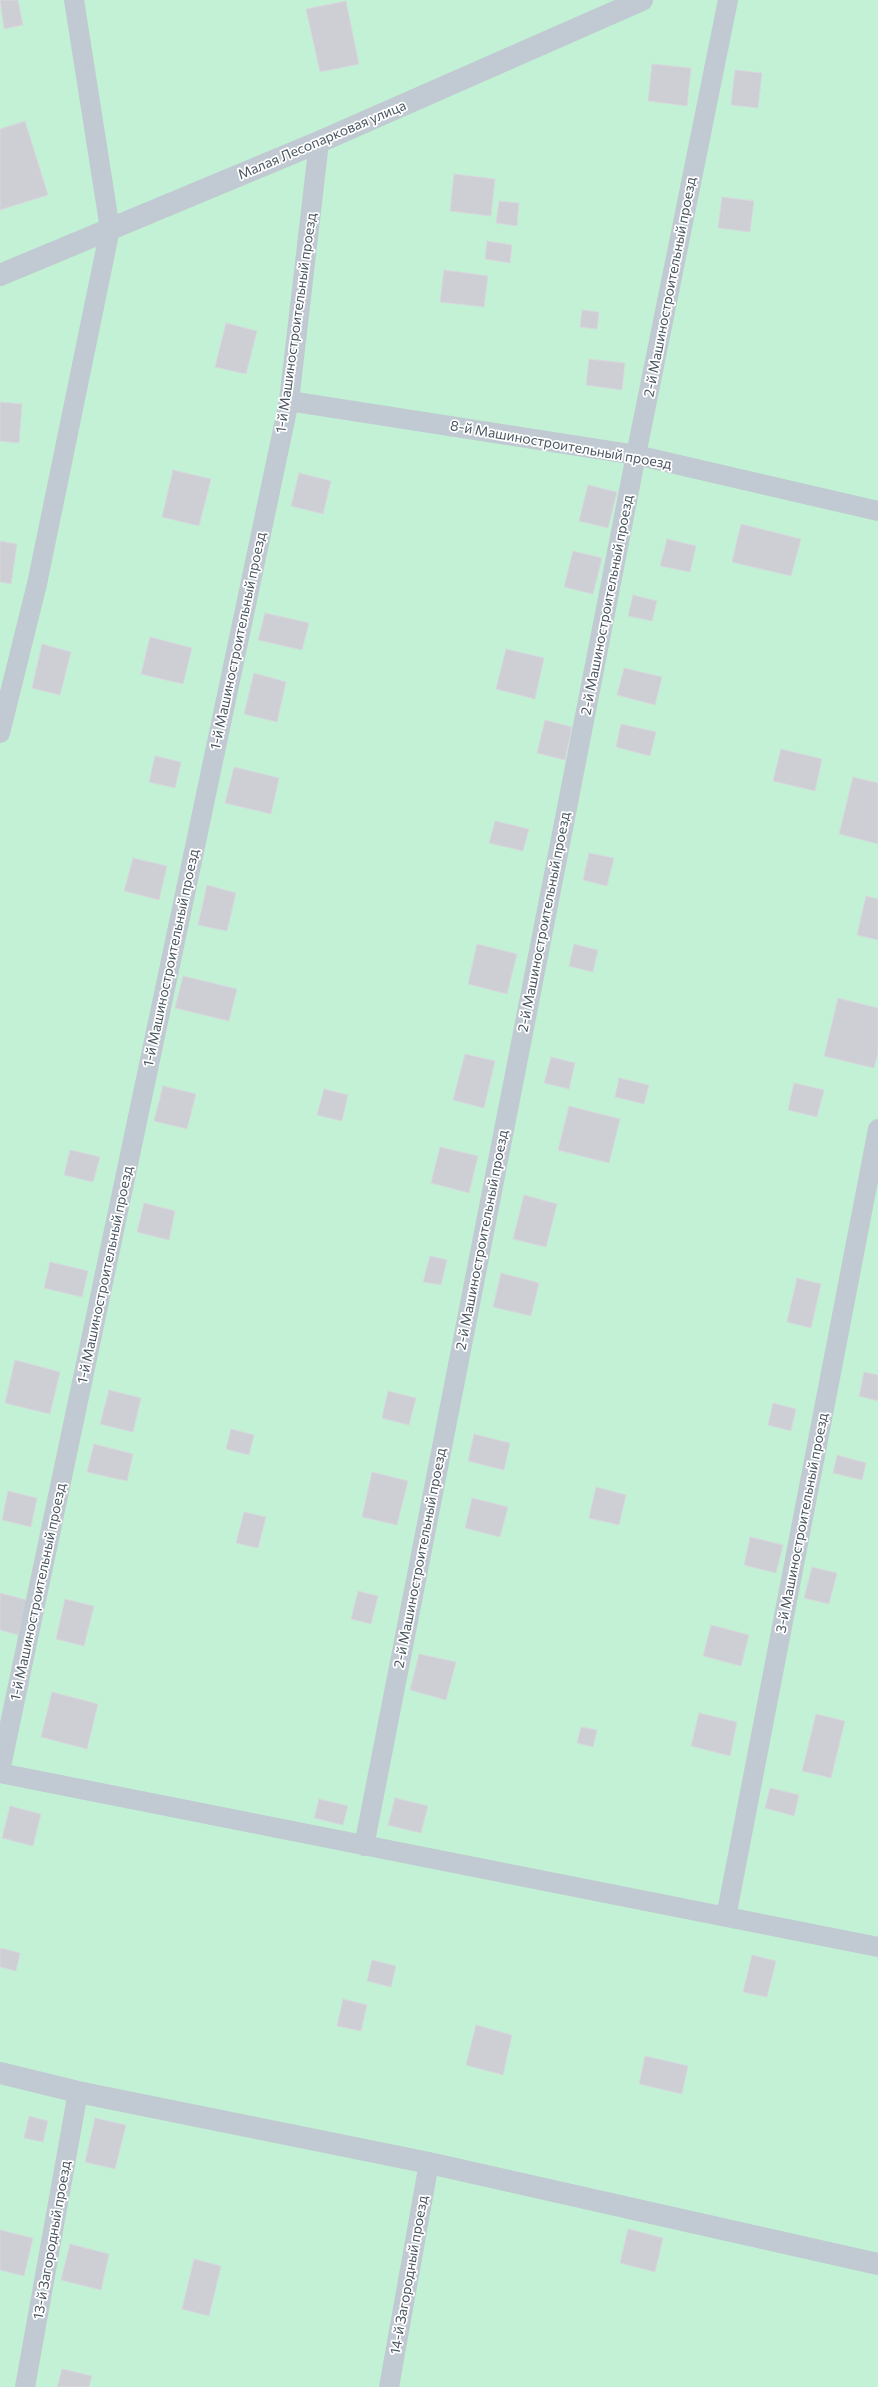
<!DOCTYPE html>
<html>
<head>
<meta charset="utf-8">
<style>
  body { margin:0 }
  canvas { display:block; background:#f5f3f3 }
</style>
</head>
<body>
<canvas width="878" height="2387"></canvas>
<script>
const context = document.querySelector('canvas').getContext('2d');
context.lineJoin = 'round';
function paint(path, color) { context.fillStyle = color; context.fill(path, 'evenodd'); }
const toPath = rows => new Path2D(rows.map(r => 'M' + r).join(''));
function trace(path, color, width, dash) { context.strokeStyle = color; context.lineWidth = width; context.lineCap = dash ? 'butt' : 'round'; context.setLineDash(dash || []); context.stroke(path); }
function drawText(font, color, halo, rows, align = 'center') {
  context.font = font + ' Commissioner,sans-serif'; context.lineWidth = 3.5; context.setLineDash([]); context.textBaseline = 'middle'; context.strokeStyle = halo; context.fillStyle = color; for (const [text, x, y, turn = 0] of rows) {
    context.save(); context.translate(x, y); context.rotate((+turn || 0) * Math.PI / 180); context.textAlign = isNaN(turn) ? turn : align; if (halo) context.strokeText(text, 0, 0); context.fillText(text, 0, 0); context.restore();
  }
}
const green = toPath([
  [0,0,878,0,878,2387,0,2387]
]);
const building = toPath([
  [0,0,18,0,23,25,4,29,0,0],
  [346,1,359,64,320,72,306,9,346,1],
  [652,64,691,68,687,106,648,101,652,64],
  [735,70,762,73,758,108,731,105,735,70],
  [25,121,48,195,0,210,0,129,25,121],
  [454,174,495,179,491,216,450,211,454,174],
  [722,197,754,201,750,232,718,228,722,197],
  [499,201,519,203,517,226,496,223,499,201],
  [487,241,512,245,510,263,485,259,487,241],
  [444,270,488,276,484,307,440,302,444,270],
  [582,310,599,312,597,329,580,327,582,310],
  [226,323,257,331,246,374,215,367,226,323],
  [589,359,625,363,622,390,586,385,589,359],
  [0,402,22,404,19,443,0,441,0,402],
  [173,470,211,479,199,526,162,517,173,470],
  [299,473,331,481,323,514,291,506,299,473],
  [588,485,617,492,608,528,579,521,588,485],
  [741,524,801,539,791,576,732,562,741,524],
  [667,539,696,546,690,572,660,566,667,539],
  [0,541,17,544,11,584,0,582,0,541],
  [573,551,602,558,593,594,564,587,573,551],
  [633,595,657,601,652,621,628,616,633,595],
  [265,613,309,623,302,650,258,640,265,613],
  [150,637,192,648,183,684,141,674,150,637],
  [42,644,71,652,60,695,32,688,42,644],
  [506,649,544,658,535,699,496,689,506,649],
  [624,668,662,677,655,705,617,695,624,668],
  [254,673,286,682,277,722,244,714,254,673],
  [545,720,572,727,565,760,537,753,545,720],
  [621,724,656,732,650,756,616,747,621,724],
  [781,749,822,759,815,791,773,781,781,749],
  [155,756,181,762,175,788,149,782,155,756],
  [234,767,279,778,271,814,225,803,234,767],
  [853,777,878,783,878,844,839,834,853,777],
  [495,821,529,829,523,851,489,843,495,821],
  [589,853,614,858,607,886,583,880,589,853],
  [133,858,167,866,159,900,124,891,133,858],
  [207,885,236,893,227,931,198,925,207,885],
  [866,896,878,899,878,940,857,935,866,896],
  [477,944,517,954,507,994,468,984,477,944],
  [574,944,598,950,593,972,569,966,574,944],
  [183,976,237,989,229,1021,175,1008,183,976],
  [838,998,878,1008,878,1053,874,1068,824,1056,838,998],
  [465,1054,495,1061,484,1108,453,1100,465,1054],
  [551,1057,575,1063,569,1089,544,1083,551,1057],
  [619,1078,649,1085,644,1104,615,1097,619,1078],
  [794,1083,824,1090,817,1117,788,1110,794,1083],
  [163,1086,196,1094,187,1129,154,1121,163,1086],
  [324,1089,348,1095,342,1121,317,1115,324,1089],
  [569,1106,620,1119,609,1163,558,1150,569,1106],
  [440,1147,478,1156,469,1193,431,1183,440,1147],
  [70,1150,100,1157,93,1182,64,1175,70,1150],
  [524,1195,557,1204,546,1247,513,1239,524,1195],
  [144,1203,175,1211,169,1240,137,1232,144,1203],
  [430,1256,447,1260,441,1285,423,1282,430,1256],
  [50,1262,88,1271,82,1297,44,1288,50,1262],
  [501,1273,539,1283,531,1316,493,1307,501,1273],
  [797,1278,821,1284,811,1328,787,1322,797,1278],
  [15,1360,60,1372,50,1414,5,1403,15,1360],
  [864,1372,878,1375,878,1401,859,1396,864,1372],
  [109,1390,141,1398,133,1432,100,1424,109,1390],
  [388,1391,416,1398,409,1425,382,1418,388,1391],
  [773,1403,796,1409,791,1431,768,1425,773,1403],
  [231,1429,254,1435,249,1455,226,1449,231,1429],
  [474,1434,510,1443,504,1470,468,1461,474,1434],
  [94,1444,133,1454,127,1481,87,1472,94,1444],
  [837,1455,866,1463,862,1480,833,1473,837,1455],
  [372,1472,408,1481,397,1525,362,1517,372,1472],
  [596,1487,626,1495,619,1525,589,1518,596,1487],
  [8,1491,37,1498,31,1527,2,1520,8,1491],
  [472,1498,508,1507,500,1537,465,1528,472,1498],
  [244,1512,266,1517,258,1548,236,1543,244,1512],
  [750,1537,783,1545,776,1573,744,1565,750,1537],
  [812,1567,837,1573,829,1604,804,1598,812,1567],
  [358,1591,378,1596,371,1624,351,1619,358,1591],
  [0,1593,27,1600,18,1635,0,1630,0,1593],
  [65,1599,94,1606,84,1646,56,1639,65,1599],
  [711,1625,749,1635,741,1666,703,1656,711,1625],
  [419,1654,456,1662,446,1700,410,1690,419,1654],
  [52,1692,98,1704,87,1749,41,1737,52,1692],
  [699,1713,737,1722,730,1756,691,1746,699,1713],
  [816,1714,845,1721,831,1778,802,1771,816,1714],
  [581,1727,597,1730,593,1747,577,1743,581,1727],
  [770,1788,799,1795,794,1816,765,1808,770,1788],
  [395,1798,428,1806,421,1833,388,1825,395,1798],
  [319,1799,348,1806,343,1825,314,1818,319,1799],
  [10,1806,41,1814,33,1846,2,1838,10,1806],
  [0,1948,20,1953,16,1971,0,1967,0,1948],
  [752,1955,776,1961,767,1997,743,1992,752,1955],
  [372,1960,396,1966,391,1987,367,1981,372,1960],
  [343,1999,367,2005,361,2031,337,2026,343,1999],
  [476,2025,512,2035,503,2075,466,2065,476,2025],
  [645,2056,688,2066,682,2094,639,2084,645,2056],
  [29,2116,48,2121,43,2142,24,2138,29,2116],
  [95,2118,126,2125,115,2169,85,2162,95,2118],
  [628,2229,663,2238,655,2272,620,2263,628,2229],
  [0,2230,33,2238,24,2276,0,2270,0,2230],
  [70,2244,109,2254,101,2290,61,2280,70,2244],
  [194,2259,221,2266,209,2316,182,2309,194,2259],
  [62,2369,92,2376,89,2387,57,2387,62,2369]
]);
const service = toPath([
  [289,401,636,455,878,511],
  [0,733,37,584,110,229,74,0],
  [0,1771,289,401,319,142],
  [0,1773,878,1947],
  [364,1846,636,455,728,0],
  [726,1917,878,1129],
  [25,2387,78,2092],
  [389,2387,429,2163]
]);
const minor = toPath([
  [0,275,319,142,642,0],
  [0,2073,78,2092,429,2163,878,2264]
]);
const streetNames = [
  ["Малая Лесопарковая улица",322,140,-23],
  ["2-й Машиностроительный проезд",670,287,-79],
  ["1-й Машиностроительный проезд",296,323,-82],
  ["8-й Машиностроительный проезд",561,445,10],
  ["2-й Машиностроительный проезд",607,605,-79],
  ["1-й Машиностроительный проезд",238,641,-78],
  ["2-й Машиностроительный проезд",544,922,-79],
  ["1-й Машиностроительный проезд",171,958,-78],
  ["2-й Машиностроительный проезд",482,1240,-79],
  ["1-й Машиностроительный проезд",105,1275,-78],
  ["3-й Машиностроительный проезд",802,1523,-79],
  ["2-й Машиностроительный проезд",420,1558,-79],
  ["1-й Машиностроительный проезд",38,1592,-78],
  ["13-й Загородный проезд",52,2240,-80],
  ["14-й Загородный проезд",409,2275,-80]
];
paint(green, '#c3f1d5');
paint(building, '#cdcfd5');
trace(building, '#d7d9de', 1);
trace(service, '#c1cad2', 20);
trace(minor, '#c1cad2', 22);
drawText('14px', '#4a5661', '#fff', streetNames);
</script>
</body>
</html>
